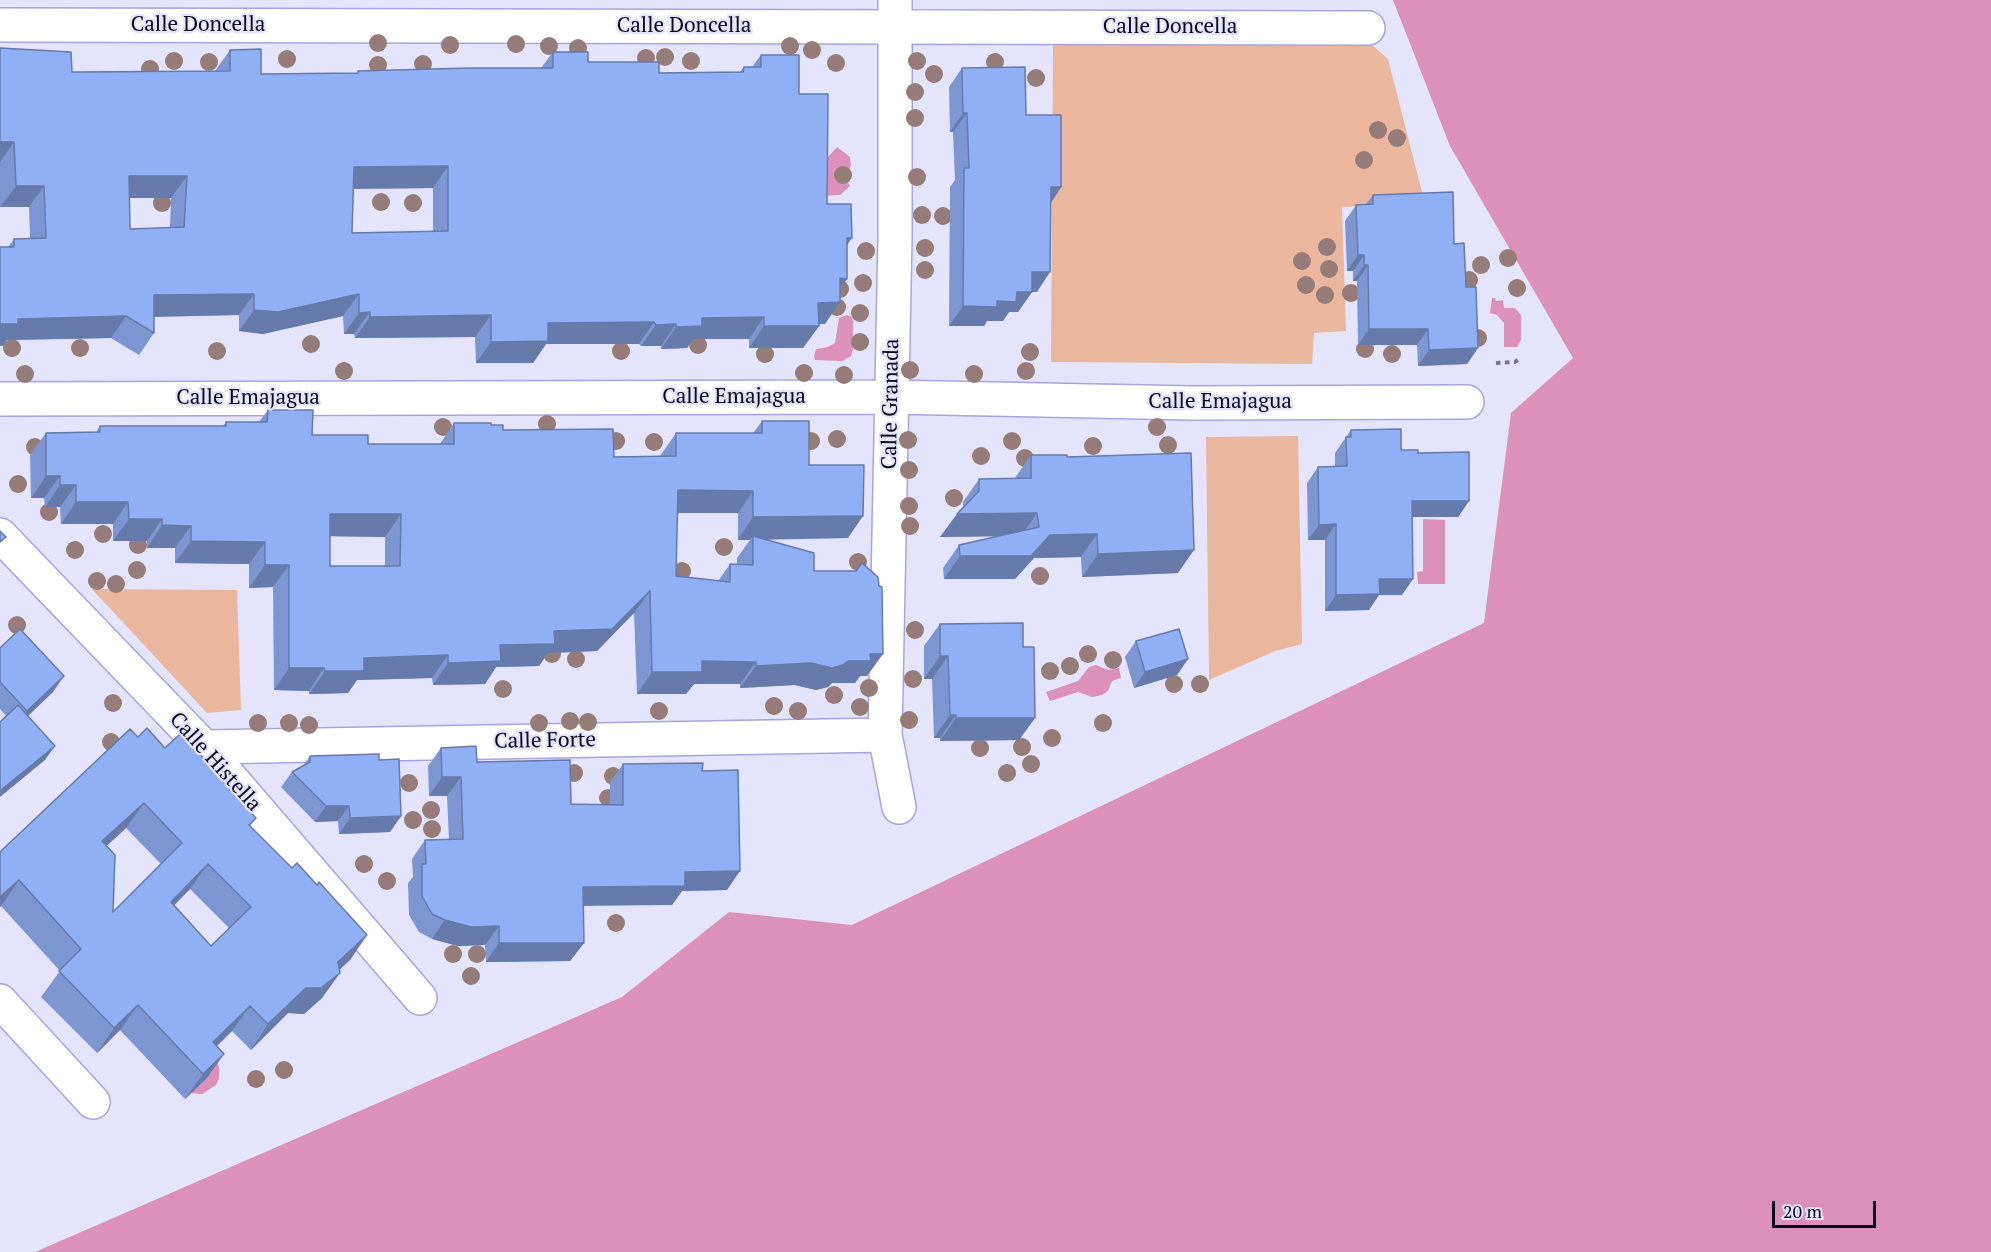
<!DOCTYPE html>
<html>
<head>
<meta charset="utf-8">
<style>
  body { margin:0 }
  #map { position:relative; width:1991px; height:1252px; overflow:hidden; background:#e4e4fd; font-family:"PT Serif",serif }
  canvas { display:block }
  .scale { position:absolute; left:1772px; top:1201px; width:104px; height:27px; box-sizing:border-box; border:3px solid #0a081c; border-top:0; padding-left:8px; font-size:18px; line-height:21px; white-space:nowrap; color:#0a081c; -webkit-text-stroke:4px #e4e4fd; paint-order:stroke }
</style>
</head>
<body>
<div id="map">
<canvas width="1991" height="1252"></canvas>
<div class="scale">20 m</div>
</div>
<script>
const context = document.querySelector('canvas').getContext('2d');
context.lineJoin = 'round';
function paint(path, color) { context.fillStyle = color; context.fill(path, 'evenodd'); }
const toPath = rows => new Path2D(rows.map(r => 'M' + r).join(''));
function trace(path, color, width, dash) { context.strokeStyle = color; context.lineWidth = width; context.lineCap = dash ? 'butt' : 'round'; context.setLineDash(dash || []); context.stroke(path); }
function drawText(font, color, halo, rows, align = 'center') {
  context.font = font + ' "PT Serif",serif'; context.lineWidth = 4.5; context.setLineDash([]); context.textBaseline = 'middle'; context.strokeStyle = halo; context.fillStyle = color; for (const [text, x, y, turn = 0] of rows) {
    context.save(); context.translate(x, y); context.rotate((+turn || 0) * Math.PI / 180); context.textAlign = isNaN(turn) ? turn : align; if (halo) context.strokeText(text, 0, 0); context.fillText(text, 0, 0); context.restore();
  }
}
const green = toPath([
  [1053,44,1372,45,1388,59,1425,204,1342,207,1346,331,1314,333,1312,364,1051,362],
  [1298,436,1302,644,1275,651,1209,680,1206,437],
  [92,589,237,590,241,710,207,713]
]);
const water = toPath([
  [1393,0,1991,0,1991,1252,35,1252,622,997,729,912,852,925,1484,623,1511,413,1573,358,1450,146],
  [837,147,850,157,851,166,847,172,847,181,850,186,840,195,820,196,819,167],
  [1492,298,1495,298,1496,301,1503,300,1504,308,1515,308,1521,315,1521,340,1517,347,1504,347,1504,323,1497,315,1490,313],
  [847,315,852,317,853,321,853,349,851,356,843,361,815,360,814,356,816,349,828,347,835,343,839,318],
  [1423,519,1445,520,1445,584,1418,584,1417,572,1423,571],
  [1096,665,1108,670,1119,668,1121,678,1112,681,1108,691,1102,695,1092,697,1078,692,1050,701,1046,692,1078,681,1089,667],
  [214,1053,219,1067,219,1079,216,1085,202,1094,189,1093,182,1087]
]);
const path = toPath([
  [1496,363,1515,362,1520,358]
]);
const minor = toPath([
  [895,0,895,237,885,735,899,807],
  [0,25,1368,28],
  [0,399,890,397,1193,403,1467,402],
  [0,535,204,747,420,998],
  [204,747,885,735],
  [0,1001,93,1102]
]);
const trees = [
  [378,43],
  [516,44],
  [450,45],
  [549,46],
  [790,46],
  [578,48],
  [812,50],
  [665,57],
  [646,58],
  [287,59],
  [174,61],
  [691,61],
  [917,61],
  [209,62],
  [995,62],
  [836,63],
  [423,64],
  [378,65],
  [150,69],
  [934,74],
  [1036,78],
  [915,92],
  [915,118],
  [1378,130],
  [1397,138],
  [1364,160],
  [843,175],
  [917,177],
  [381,202],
  [162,203],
  [413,203],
  [922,215],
  [943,216],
  [1327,247],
  [925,248],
  [866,251],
  [1508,258],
  [1302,261],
  [1481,265],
  [1329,269],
  [925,270],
  [1469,280],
  [863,283],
  [1306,285],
  [1517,288],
  [840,289],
  [1351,293],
  [1325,295],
  [837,307],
  [860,313],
  [1478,338],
  [860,342],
  [311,344],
  [698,345],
  [12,348],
  [80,348],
  [1365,349],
  [217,351],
  [621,351],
  [1030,352],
  [765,354],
  [1392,354],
  [910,370],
  [344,371],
  [1026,371],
  [804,373],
  [25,374],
  [974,374],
  [844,375],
  [547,424],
  [443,427],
  [1157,427],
  [837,439],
  [908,440],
  [616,441],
  [811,441],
  [1012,441],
  [654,442],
  [1168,445],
  [1093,446],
  [35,447],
  [981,456],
  [1025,458],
  [909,470],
  [18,484],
  [954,498],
  [909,506],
  [49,512],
  [910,526],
  [103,534],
  [138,545],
  [724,547],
  [75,550],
  [858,562],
  [137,570],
  [682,571],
  [1040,576],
  [97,581],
  [116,584],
  [17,625],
  [915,630],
  [552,654],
  [1088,654],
  [576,659],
  [1113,660],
  [1070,666],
  [1050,671],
  [913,679],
  [1174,684],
  [1200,684],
  [869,688],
  [503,689],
  [834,695],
  [113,703],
  [774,706],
  [860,707],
  [659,711],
  [798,711],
  [909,720],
  [570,721],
  [588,722],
  [258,723],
  [289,723],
  [539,723],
  [1103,723],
  [309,725],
  [1052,738],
  [111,742],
  [1022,747],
  [980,748],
  [1031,764],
  [574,773],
  [1007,773],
  [613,776],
  [409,783],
  [608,798],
  [431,810],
  [413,820],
  [432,829],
  [364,864],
  [387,881],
  [616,923],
  [453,954],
  [477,954],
  [471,976],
  [284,1070],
  [256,1079]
];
const wall = toPath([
  [0,48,72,72,215,71,230,50,261,74,357,73,358,71,541,68,553,52,588,62,659,73,740,72,744,67,752,67,761,55,799,94,827,204,847,245,840,289,825,324,819,324,819,326,803,348,749,348,749,339,693,339,687,348,661,349,661,346,641,346,639,344,546,344,533,363,476,363,475,337,355,338,354,334,344,334,343,316,263,334,239,331,239,315,154,317,154,333,139,355,111,338,7,340,3,346,0,346,0,247,8,247,14,239,30,238,29,207,0,207],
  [433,188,433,232,352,233,353,189],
  [130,198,171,198,170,228,130,229],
  [962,68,1026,115,1061,187,1051,203,1037,292,1032,292,1018,312,1009,312,1003,321,987,321,984,326,949,326,950,187,955,180,953,132,950,132,949,87],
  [1373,195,1454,244,1466,287,1478,348,1467,364,1418,366,1417,345,1358,345,1357,281,1353,281,1353,271,1347,271,1345,221,1356,205,1365,205],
  [268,410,312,435,368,444,440,444,454,423,491,425,503,430,614,457,660,456,676,433,753,433,762,421,809,465,848,538,765,539,814,571,867,676,860,676,855,683,832,683,828,687,816,690,795,685,740,688,740,684,694,684,686,694,637,694,634,613,597,651,548,653,539,666,496,667,485,684,433,685,432,678,357,680,348,693,309,694,309,691,274,690,273,587,249,588,249,564,175,563,175,548,147,548,147,541,113,541,113,524,61,524,60,507,45,507,44,498,31,498,30,455,46,433,96,432,100,426,223,426,226,422,259,422],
  [677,513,738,513,738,540,750,540,737,558,737,564,730,564,718,581,676,576],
  [330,536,385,537,385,566,330,566],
  [1351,430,1401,450,1418,453,1469,501,1458,517,1412,517,1402,595,1379,595,1369,610,1325,611,1325,540,1308,540,1307,483,1318,467,1335,467,1335,453],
  [1031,455,1067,457,1178,573,1082,577,1081,557,1034,558,1015,579,944,579,943,568,959,545,997,536,940,537,963,507,963,502,979,479,1015,478],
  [940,624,1023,647,1035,718,1019,740,940,741,940,738,934,738,932,679,924,679,924,646],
  [1136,641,1188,659,1177,675,1134,688,1125,657],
  [0,648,53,692,28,716,45,760,0,709],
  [138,737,165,748,233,788,230,791,256,818,250,826,292,868,317,885,367,935,350,960,339,970,322,998,304,1014,288,1013,251,1050,232,1031,217,1046,224,1054,206,1079,185,1099,120,1030,97,1053,41,997,60,971,1,906,0,907,0,852],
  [126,828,161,864,113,912,106,846],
  [190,889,229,928,211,946,174,905],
  [441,748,571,804,610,805,610,782,623,764,702,771,727,890,682,891,672,905,583,905,584,943,570,961,486,962,485,945,458,946,432,939,419,932,409,915,408,883,413,877,412,859,425,840,449,840,447,796,429,796,428,766],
  [310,756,379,760,401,816,390,832,339,834,338,821,315,822,281,787,292,772,303,766]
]);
const shadedWall = toPath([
  [963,113,967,113,953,132,950,132],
  [0,142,14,142,0,162],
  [448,166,433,188,338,189,354,167],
  [129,176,187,176,171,198,114,198],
  [16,186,44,186,29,207,0,207],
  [1051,187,1061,187,1048,207],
  [847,238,852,238,837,260],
  [1358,255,1364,255,1353,271,1347,271],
  [1364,265,1368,265,1357,281,1353,281],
  [1032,272,1050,272,1037,292,1018,292],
  [840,278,847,279,832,300],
  [1017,292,1032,292,1018,312,1009,312,1003,321,987,321,984,326,949,326,963,306,997,301],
  [254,294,239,315,139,317,154,295],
  [359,294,343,316,263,334,239,331,254,310],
  [840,302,825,324,803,324,818,303],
  [370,312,354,334,344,334,359,313],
  [491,315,475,337,355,338,370,317],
  [126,316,111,338,7,340,3,346,0,346,0,324,18,319],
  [764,317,749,339,693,339,687,348,661,349,676,327,702,318],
  [654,322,639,344,546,344,533,363,476,363,491,342,548,323],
  [676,324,661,346,641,346,656,325],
  [764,326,819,326,803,348,749,348],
  [1369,329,1428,329,1417,345,1358,345],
  [1478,348,1467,364,1418,366,1429,350],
  [46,476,60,476,44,498,31,498],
  [60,485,76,485,60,507,45,507],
  [678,490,753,491,738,513,662,513],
  [1412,501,1469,501,1458,517,1401,517],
  [76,502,128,502,113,524,61,524],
  [1037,513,1021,536,940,537,957,514],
  [330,514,401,514,385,537,315,536],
  [863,516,848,538,753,540,753,536,750,540,738,540,753,517],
  [129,519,162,519,147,541,113,541],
  [1336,524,1325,540,1308,540,1319,525],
  [162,525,191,526,175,548,147,548],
  [1097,534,1081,557,1034,558,1015,579,944,579,960,556,1050,535],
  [191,541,265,542,249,564,175,563],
  [1194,550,1178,573,1082,577,1098,554],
  [265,565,289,565,273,587,249,588],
  [1379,579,1413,579,1402,595,1379,595,1369,610,1325,611,1336,595],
  [650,591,634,613,597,651,548,653,539,666,496,667,485,684,433,685,448,663,500,645,554,631],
  [870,654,883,654,867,676,860,676,855,683,832,683,828,687,816,690,795,685,740,688,756,666,848,661],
  [448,655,432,678,357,680,348,693,309,694,325,671,364,658],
  [940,656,948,656,932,679,924,679],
  [1188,659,1177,675,1134,688,1145,672],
  [702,661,756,662,740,684,694,684,686,694,637,694,652,672],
  [289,668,324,668,309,691,274,690],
  [64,676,53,692,16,727,27,711],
  [950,715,956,715,940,738,934,738],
  [956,718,1035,718,1019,740,940,741],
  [55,746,45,760,0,797,0,791],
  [442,777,461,777,447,796,429,796],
  [144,803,126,828,84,867,102,841],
  [326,806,349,806,338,821,315,822],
  [401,816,390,832,339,834,350,818],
  [208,864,190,889,153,927,171,902],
  [740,871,727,890,682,891,672,905,570,906,583,887,685,872],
  [19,880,1,906,0,907,0,897],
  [445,920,499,926,485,945,458,946,432,939],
  [367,935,350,960,320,988,338,962],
  [499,943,584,943,570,961,486,962],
  [340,973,322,998,304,1014,288,1013,251,1050,268,1024,306,988],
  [138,1005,120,1030,97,1053,114,1028],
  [250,1006,232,1031,195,1067,213,1042],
  [224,1054,206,1079,185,1099,203,1074]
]);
const building = toPath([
  [0,48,71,52,72,72,230,71,230,50,261,49,261,74,358,73,358,71,469,68,553,68,553,52,588,52,588,62,659,62,659,73,743,72,744,67,761,67,761,55,799,55,799,94,828,94,827,204,851,204,852,238,847,238,847,279,840,278,840,302,818,303,819,326,764,326,764,317,702,318,702,326,676,327,676,324,656,325,654,322,548,323,548,341,491,342,491,315,370,317,370,312,359,313,359,294,278,312,254,310,254,294,154,295,154,333,126,316,18,319,18,324,0,324,0,247,14,247,14,239,46,238,44,186,16,186,14,142,0,142,0,48],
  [448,166,448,231,352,233,354,167,448,166],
  [129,176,187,176,184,227,130,229,129,176],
  [1025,67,1026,115,1061,115,1061,187,1051,187,1050,272,1032,272,1032,292,1017,292,1016,302,997,301,997,307,963,306,964,168,969,168,967,113,963,113,962,68,1025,67],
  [1453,192,1454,244,1464,243,1466,287,1476,287,1478,348,1429,350,1428,329,1369,329,1368,265,1364,265,1364,255,1358,255,1356,205,1373,204,1373,195,1453,192],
  [268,410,313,410,312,435,368,435,368,444,454,444,454,423,491,423,491,425,503,425,503,430,613,429,614,457,676,456,676,433,762,433,762,421,809,421,809,465,864,465,863,516,753,517,753,491,678,490,676,576,730,582,730,564,753,565,753,536,814,553,814,571,856,571,862,563,878,577,879,586,882,587,883,654,870,654,871,661,848,661,843,665,832,668,811,663,756,666,756,662,702,661,702,672,652,672,650,591,612,629,554,631,555,644,500,645,501,661,448,663,448,655,364,658,364,671,325,671,324,668,289,668,289,565,265,565,265,542,191,541,191,526,162,525,162,519,129,519,128,502,76,502,76,485,60,485,60,476,46,476,46,433,100,432,100,426,226,426,226,422,267,422,268,410],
  [330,514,401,514,400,566,330,566,330,514],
  [1401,429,1401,450,1418,450,1418,453,1469,452,1469,501,1412,501,1413,579,1379,579,1380,594,1336,595,1336,524,1319,525,1318,467,1347,466,1346,437,1351,437,1351,430,1401,429],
  [1191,453,1194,550,1098,554,1097,534,1050,535,1031,556,960,556,959,545,1039,527,1037,513,957,514,979,491,979,479,1031,478,1031,455,1067,455,1067,457,1191,453],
  [0,531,6,537,0,542,0,531],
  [1023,623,1023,647,1034,647,1035,718,956,718,956,715,950,715,948,656,940,656,940,624,1023,623],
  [20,629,64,676,27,711,0,682,0,648,20,629],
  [1179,629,1188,659,1145,672,1136,641,1179,629],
  [18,705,55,746,0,791,0,722,18,705],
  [147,728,165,748,180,734,233,788,230,790,256,818,249,825,292,868,297,863,317,885,319,882,367,935,338,962,340,973,321,988,306,988,268,1024,250,1006,213,1042,224,1054,203,1074,138,1005,114,1028,59,971,81,949,19,880,0,897,0,852,130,729,138,737,147,728],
  [144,803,182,843,113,912,115,855,102,841,144,803],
  [208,864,251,907,211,946,171,902,208,864],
  [476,746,477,762,570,760,571,804,623,805,623,764,703,763,702,771,738,770,740,871,685,872,685,886,583,887,584,943,499,943,499,926,471,927,445,920,432,914,422,896,422,864,426,864,425,840,463,839,461,777,442,777,441,748,476,746],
  [379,754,379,760,399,759,401,816,350,818,349,806,326,806,292,772,310,762,310,756,379,754]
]);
const streetNames = [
  ["Calle Doncella",198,25],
  ["Calle Doncella",684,26],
  ["Calle Doncella",1170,27],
  ["Calle Emajagua",734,397],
  ["Calle Emajagua",248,398],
  ["Calle Emajagua",1220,402],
  ["Calle Granada",891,404,-89],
  ["Calle Forte",545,741,-1],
  ["Calle Histella",215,762,48]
];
paint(green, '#ebb69e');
paint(water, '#dc91ba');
trace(minor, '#a7a4e0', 36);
trace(path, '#77768c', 4, [4.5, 4.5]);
trace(minor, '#fff', 33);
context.fillStyle = '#967c78';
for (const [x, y] of trees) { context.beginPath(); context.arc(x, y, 9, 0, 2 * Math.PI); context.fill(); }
paint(wall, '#7d96d2');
paint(shadedWall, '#667aab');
paint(building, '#91aff4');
trace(building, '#667aab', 1.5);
drawText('21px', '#0a081c', '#e4e4fd', streetNames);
</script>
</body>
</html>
